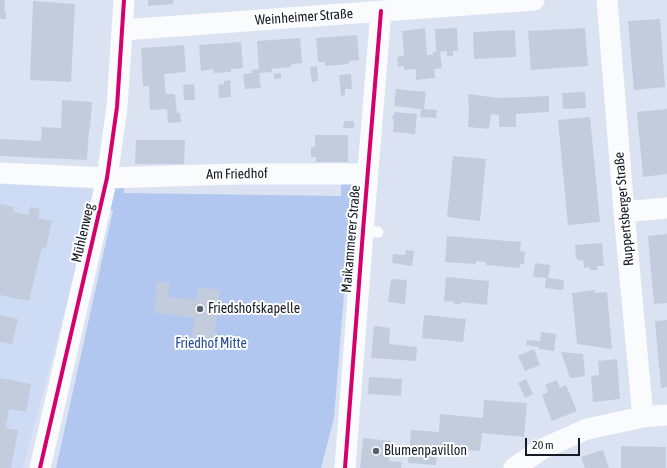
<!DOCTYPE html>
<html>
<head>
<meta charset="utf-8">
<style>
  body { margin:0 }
  #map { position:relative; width:667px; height:468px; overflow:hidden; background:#dbe3f2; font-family:"Asap Condensed",sans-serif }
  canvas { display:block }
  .scale { position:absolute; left:525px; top:438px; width:55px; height:18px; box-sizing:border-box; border:2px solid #161b25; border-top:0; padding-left:5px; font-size:12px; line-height:14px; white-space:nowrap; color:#161b25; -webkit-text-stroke:3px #fff; paint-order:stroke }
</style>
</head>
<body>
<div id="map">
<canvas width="667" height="468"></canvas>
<div class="scale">20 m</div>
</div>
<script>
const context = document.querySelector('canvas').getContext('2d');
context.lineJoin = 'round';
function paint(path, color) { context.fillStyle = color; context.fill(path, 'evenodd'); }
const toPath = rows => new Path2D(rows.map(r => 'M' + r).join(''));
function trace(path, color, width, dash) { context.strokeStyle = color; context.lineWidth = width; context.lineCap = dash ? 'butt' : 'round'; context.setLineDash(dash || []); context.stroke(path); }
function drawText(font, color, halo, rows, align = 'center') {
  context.font = font + ' "Asap Condensed",sans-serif'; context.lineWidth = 4; context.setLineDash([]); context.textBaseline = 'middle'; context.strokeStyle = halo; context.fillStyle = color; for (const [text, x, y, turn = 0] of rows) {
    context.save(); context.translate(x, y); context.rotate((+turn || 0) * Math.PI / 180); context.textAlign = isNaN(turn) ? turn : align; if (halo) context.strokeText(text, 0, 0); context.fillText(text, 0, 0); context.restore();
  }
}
const built = toPath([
  [0,184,97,189,23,468,0,468]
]);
const green = toPath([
  [124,182,124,193,341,196,341,182,353,182,334,418,321,468,56,468,113,210,109,209,115,185]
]);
const building = toPath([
  [0,0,5,0,4,11,6,11,6,19,0,19],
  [148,0,173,0,173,4,148,6],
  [33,1,75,4,71,82,30,80],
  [660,19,665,87,634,90,628,21],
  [425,28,427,55,433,55,433,52,436,52,435,29,457,28,458,51,453,51,453,56,447,56,447,51,440,52,442,68,434,69,435,78,416,80,416,69,404,70,404,66,398,67,397,57,404,56,402,31],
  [585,28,588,66,531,70,528,31],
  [515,30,516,57,474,59,473,32],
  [357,35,359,60,349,61,349,64,325,66,325,62,318,62,316,38],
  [300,38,302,63,291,64,291,67,271,69,272,72,259,73,261,88,245,89,243,74,252,73,252,70,259,69,257,41],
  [241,42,243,68,231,69,231,72,214,73,213,69,201,71,199,45],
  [184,45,186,72,164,74,166,94,175,94,177,113,180,113,181,122,168,123,167,109,150,110,149,86,143,86,141,48],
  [317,66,318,81,312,82,310,67],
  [281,73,281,78,274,79,274,74],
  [351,74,352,89,345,89,345,95,341,96,339,75],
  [230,80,231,97,219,98,218,85,224,84,224,81],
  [194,84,195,100,184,100,183,85],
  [396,89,426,92,424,109,437,110,436,118,420,117,421,109,394,106],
  [585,92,586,108,563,109,562,93],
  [468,94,498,98,549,96,549,112,516,114,516,127,499,127,499,115,491,114,489,129,468,127,469,112],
  [62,100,92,102,90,129,89,129,87,160,0,156,0,139,41,141,42,127,61,128],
  [667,109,667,174,643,177,637,112],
  [395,112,417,114,415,134,393,132,394,119,392,119,393,115,394,115],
  [590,117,600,222,568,225,558,120],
  [344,121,354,121,354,128,343,128],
  [315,135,348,135,348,162,316,162,316,157,311,157,311,147,315,147],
  [136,140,185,140,184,164,135,164],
  [453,156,486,159,480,221,447,217],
  [0,204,14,207,13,212,28,215,30,207,40,209,38,218,52,221,46,248,42,247,29,301,0,295],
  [667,234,667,303,654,304,648,236],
  [447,236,521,242,520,251,525,252,524,264,520,264,520,268,486,265,486,262,476,261,476,264,445,262],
  [602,243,604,266,597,266,597,270,590,270,590,267,584,268,583,260,578,261,577,258,576,258,575,245],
  [406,250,414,251,412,266,392,263,393,254,405,255],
  [535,263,550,265,548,278,564,280,563,290,545,288,546,278,533,277],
  [446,277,489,281,487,305,461,302,461,304,454,304,455,302,444,301],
  [391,279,407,280,405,304,388,302],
  [157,282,170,283,168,297,196,300,198,287,220,290,214,340,192,337,195,318,154,313],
  [595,290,595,293,607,292,612,349,577,344,572,293],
  [0,315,18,319,12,344,0,342],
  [424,315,466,319,463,342,422,338],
  [667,320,667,387,661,388,655,321],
  [374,326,390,328,389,344,417,347,416,361,371,358],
  [541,332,556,334,554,351,539,349,539,347,526,345,527,340,540,341],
  [534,349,540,365,525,371,518,356],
  [561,352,583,354,585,376,570,378],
  [617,359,620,399,593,402,591,376,599,375,598,361],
  [369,377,402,379,401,396,368,394],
  [0,378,31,384,26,412,9,409,6,428,18,430,11,468,0,468],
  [526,379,533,394,525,398,518,383],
  [557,380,560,388,566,385,577,411,552,421,542,395,548,392,545,385],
  [484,400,527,403,524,437,482,433,480,451,437,448,436,465,408,463,411,430,439,432,440,414,483,418],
  [363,438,391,441,389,461,402,462,401,468,360,468],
  [621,446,666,447,666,468,621,468],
  [603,450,609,468,585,468,581,457]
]);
const service = toPath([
  [363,231,378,232]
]);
const minor = toPath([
  [607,0,624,212,643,417],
  [123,30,534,0],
  [0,173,107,178,236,174,367,174],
  [624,212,667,208],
  [40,468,107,178,117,107,124,0],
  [345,468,363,231,381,11],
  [514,468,542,449,587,429,643,417,667,415]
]);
const cycleway = toPath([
  [40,468,107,178,117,107,124,0],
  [345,468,363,231,381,11]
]);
const markers = [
  [200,309,4,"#5b616d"],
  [376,451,4,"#5b616d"]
];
const streetNames = [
  ["Weinheimer Straße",304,17,-4],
  ["Am Friedhof",237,174,-1],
  ["Ruppertsberger Straße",624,209,-95],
  ["Mühlenweg",83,233,-77],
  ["Maikammerer Straße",351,239,-85]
];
const poiNames = [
  ["Friedshofskapelle",208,309],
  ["Blumenpavillon",384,451]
];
const parkNames = [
  ["Friedhof Mitte",211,344]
];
paint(built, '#cddbf4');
paint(green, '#b1c7f0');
paint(building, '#c3ccdd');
trace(service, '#fafbfd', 11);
trace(minor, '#fafbfd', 21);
trace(cycleway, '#d6006c', 4);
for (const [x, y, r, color] of markers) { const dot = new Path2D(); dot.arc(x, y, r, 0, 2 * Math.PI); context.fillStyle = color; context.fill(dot); trace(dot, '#fff', 1.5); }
drawText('14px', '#161b25', '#fff', streetNames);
drawText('14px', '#161b25', '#fff', poiNames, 'left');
drawText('14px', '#264c97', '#fff', parkNames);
</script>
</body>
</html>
